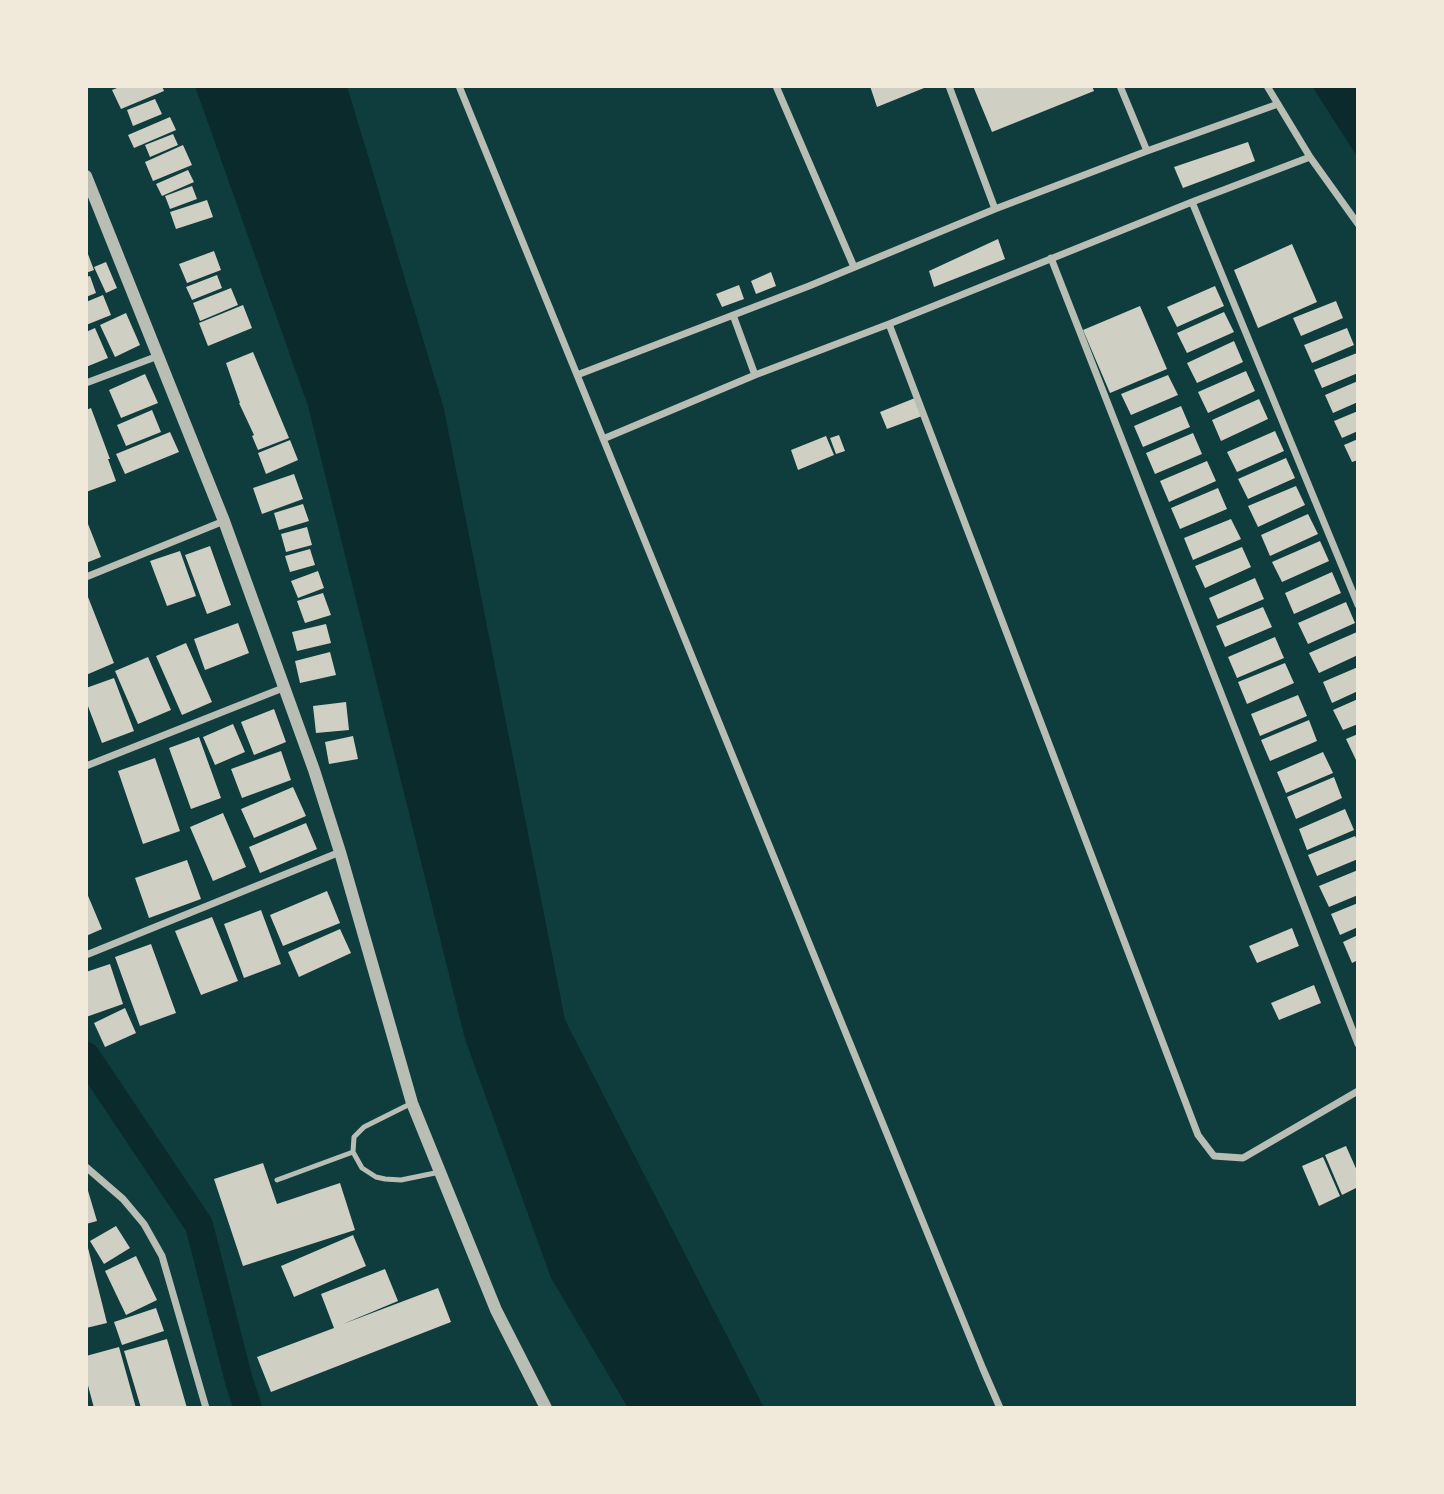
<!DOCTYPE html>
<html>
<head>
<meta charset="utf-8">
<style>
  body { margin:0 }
  #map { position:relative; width:1444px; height:1494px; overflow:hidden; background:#0f3d3e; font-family:"Work Sans",sans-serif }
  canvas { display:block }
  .frame { position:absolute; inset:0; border:88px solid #f1e9da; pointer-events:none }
</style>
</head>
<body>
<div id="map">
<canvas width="1444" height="1494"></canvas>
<div class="frame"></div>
</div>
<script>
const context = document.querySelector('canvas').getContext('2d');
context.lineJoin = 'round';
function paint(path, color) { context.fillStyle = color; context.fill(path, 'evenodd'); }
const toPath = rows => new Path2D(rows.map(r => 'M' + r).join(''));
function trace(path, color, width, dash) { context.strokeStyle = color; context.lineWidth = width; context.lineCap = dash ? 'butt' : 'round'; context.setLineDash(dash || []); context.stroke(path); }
const water = toPath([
  [195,86,347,86,444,409,565,1020,764,1408,628,1408,551,1278,465,1039,308,406],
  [1312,86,1358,86,1358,158]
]);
const canal = toPath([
  [86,1056,199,1225,239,1381,248,1408]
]);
const building = toPath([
  [122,86,162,86,164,91,121,109,112,90],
  [870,86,929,86,877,107],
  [973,86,1092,86,1094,91,992,132],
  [155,99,162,114,133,126,127,110],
  [170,117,176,130,134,148,128,135],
  [173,134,178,145,150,157,145,145],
  [1248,142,1255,161,1183,188,1174,167],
  [183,145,192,165,153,181,145,162],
  [188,170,194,182,162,196,156,184],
  [192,186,197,199,170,209,165,196],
  [207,200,213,217,176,229,170,212],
  [998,239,1005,259,934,287,929,271],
  [1292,244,1317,302,1258,328,1234,270],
  [86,249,94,270,86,273],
  [214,251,221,270,187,283,179,264],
  [106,262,117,288,106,293,94,267],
  [771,272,776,286,756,294,751,281],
  [217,275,222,288,192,300,186,287],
  [90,276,96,293,86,297,86,277],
  [739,285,744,299,722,307,716,294],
  [1215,286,1224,306,1177,327,1167,307],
  [231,288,238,305,200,321,193,303],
  [103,295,111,315,86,325,86,302],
  [1336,301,1343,318,1301,336,1293,318],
  [243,305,252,328,208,346,199,323],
  [1140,306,1167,369,1110,393,1083,330],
  [1224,312,1234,332,1187,353,1177,333],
  [126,313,140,345,115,357,100,325],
  [95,328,108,358,86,367,86,332],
  [1347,328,1354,345,1312,363,1304,345],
  [1234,341,1243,362,1197,383,1187,363],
  [253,352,289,438,258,450,252,436,254,435,239,403,240,403,226,363],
  [1357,353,1358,373,1322,388,1314,370],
  [1246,371,1255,391,1208,413,1198,392],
  [145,374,158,403,121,418,109,390],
  [1168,375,1178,395,1131,415,1121,394],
  [1358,381,1358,402,1333,413,1325,395],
  [915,398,922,416,887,429,880,412],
  [1259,399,1268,419,1221,441,1212,420],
  [1181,406,1190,427,1143,447,1134,426],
  [91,408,110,459,108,459,116,481,86,492,86,410],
  [152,410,161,432,126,446,117,425],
  [1358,411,1358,431,1342,438,1334,421],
  [1275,431,1284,451,1237,472,1227,452],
  [170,432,179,452,125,474,116,454],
  [1193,433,1202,454,1155,474,1146,453],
  [839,435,845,451,836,454,830,438],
  [826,436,834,455,798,470,791,450],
  [1358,439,1358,460,1352,462,1344,445],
  [290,440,298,460,266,474,258,453],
  [1286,458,1295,478,1248,499,1238,479],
  [1207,461,1216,481,1169,502,1160,481],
  [294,474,303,499,262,514,253,488],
  [1296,486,1305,505,1258,527,1248,506],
  [1218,488,1227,509,1180,529,1171,508],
  [303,504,309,521,279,530,274,513],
  [1308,514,1318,534,1270,556,1261,535],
  [86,519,101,557,86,563],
  [1231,519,1241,539,1193,560,1184,538],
  [307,527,312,545,286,552,281,534],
  [1320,541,1329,561,1282,582,1272,562],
  [210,546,231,605,207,614,185,555],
  [1242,547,1251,567,1205,588,1195,566],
  [310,549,315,565,290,572,285,556],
  [180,551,196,596,167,606,150,561],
  [318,571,324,588,298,598,291,581],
  [1332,572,1341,593,1294,614,1285,593],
  [1255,578,1264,599,1218,619,1209,598],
  [323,593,331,615,305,623,297,601],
  [88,597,114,663,86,675,86,598],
  [1346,602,1355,623,1308,644,1298,623],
  [1263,607,1272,627,1225,647,1216,626],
  [238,623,249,653,205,670,194,639],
  [326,624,331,643,297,651,292,632],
  [1357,632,1358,655,1319,673,1309,653],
  [1275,637,1284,658,1237,678,1228,657],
  [186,643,212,702,182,715,156,656],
  [330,652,336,675,300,683,295,661],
  [148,657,171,710,138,724,115,671],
  [1285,663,1294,683,1247,704,1238,682],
  [1358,667,1358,691,1332,703,1323,682],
  [114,678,134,731,102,743,86,701,86,688],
  [1298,695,1307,716,1260,736,1251,714],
  [1358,699,1358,724,1343,730,1333,710],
  [346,702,349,730,316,733,313,706],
  [274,709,286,742,254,755,241,722],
  [1309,720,1317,741,1270,761,1261,740],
  [233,724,245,752,215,765,203,737],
  [1358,734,1358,758,1356,760,1346,739],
  [353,736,358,759,329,764,325,742],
  [199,737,221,798,191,809,169,748],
  [281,751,291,780,242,798,231,769],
  [1323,752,1333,773,1286,793,1277,772],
  [155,758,180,831,143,844,118,771],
  [1334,777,1342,798,1296,819,1287,797],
  [293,787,306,816,254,838,241,809],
  [1345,809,1354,830,1307,850,1299,829],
  [223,813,246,867,213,881,190,827],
  [306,823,317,849,260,873,249,847],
  [1355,836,1358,842,1358,859,1317,876,1308,855],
  [187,860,201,899,149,918,135,878],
  [1358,870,1358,895,1329,907,1319,886],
  [86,891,102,929,86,936],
  [327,891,340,923,283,946,270,915],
  [1358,903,1358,927,1340,935,1331,914],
  [261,910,281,964,244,978,224,924],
  [212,917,238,981,201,995,175,931],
  [1292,928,1299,946,1257,963,1249,946],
  [340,929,351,953,299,977,288,952],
  [1358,935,1358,960,1352,963,1343,942],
  [151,944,176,1013,140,1026,115,957],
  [110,964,123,1004,86,1017,86,972],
  [1314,985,1321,1003,1279,1020,1271,1003],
  [125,1008,136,1033,105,1047,94,1023],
  [1346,1146,1358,1173,1358,1187,1342,1195,1325,1155],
  [1323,1157,1340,1196,1319,1206,1302,1166],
  [263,1163,277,1204,340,1183,355,1230,243,1266,214,1179],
  [86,1184,97,1221,86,1224],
  [116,1226,130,1248,104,1264,90,1241],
  [353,1235,366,1266,294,1297,281,1266],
  [86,1240,107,1323,86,1328],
  [136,1256,157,1300,126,1315,105,1271],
  [385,1269,398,1301,343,1324,438,1288,451,1322,271,1392,257,1357,334,1328,321,1294],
  [156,1308,164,1331,122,1345,114,1322],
  [167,1339,187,1408,141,1408,124,1351],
  [119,1347,136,1408,94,1408,86,1378,86,1356]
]);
const service = toPath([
  [412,1103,364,1127,354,1137,353,1152,362,1168,376,1177,385,1179,401,1180,440,1172],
  [277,1180,353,1152]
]);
const minor = toPath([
  [459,86,983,1369,1000,1408],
  [776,86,854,267],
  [949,86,995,209],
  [1120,86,1147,151],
  [1267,86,1310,157,1358,224],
  [1192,202,1358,605],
  [1051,258,1358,1044],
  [733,315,755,375],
  [889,324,1198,1135,1214,1156,1243,1158,1358,1091],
  [577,375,809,286,995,209,1147,151,1278,104],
  [86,383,158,356],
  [603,439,755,375,889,324,1192,202,1310,157],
  [86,577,224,521],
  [86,766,283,688],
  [86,955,340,852],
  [86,1167,123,1199,144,1224,162,1256,206,1408]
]);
const tertiary = toPath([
  [86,176,224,521,314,770,340,852,412,1103,496,1310,546,1408]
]);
paint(water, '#0a2a2b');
trace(canal, '#0a2a2b', 28);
paint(building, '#cfcfc3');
trace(service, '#b8beb3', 5);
trace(minor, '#b8beb3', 7);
trace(tertiary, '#b8beb3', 12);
</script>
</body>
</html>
